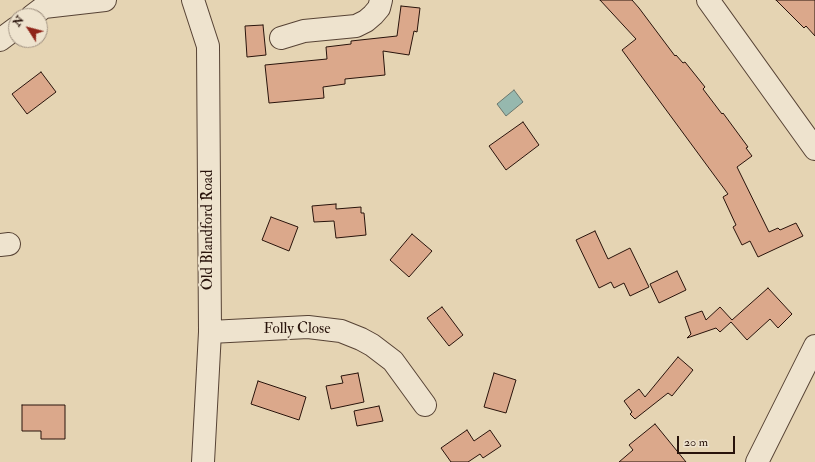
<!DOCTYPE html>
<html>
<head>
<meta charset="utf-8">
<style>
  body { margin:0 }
  #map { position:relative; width:815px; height:462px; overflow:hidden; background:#e5d4b3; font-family:"IM FELL Double Pica",serif }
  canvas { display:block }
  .north { position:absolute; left:8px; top:8px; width:40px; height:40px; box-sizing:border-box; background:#eee3ce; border:1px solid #9f9080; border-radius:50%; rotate:306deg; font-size:11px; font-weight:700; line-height:16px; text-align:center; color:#28130b }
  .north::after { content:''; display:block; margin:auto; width:14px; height:18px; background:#8f2418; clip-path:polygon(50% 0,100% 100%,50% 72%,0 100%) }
  .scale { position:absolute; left:677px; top:436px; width:58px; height:18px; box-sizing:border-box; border:2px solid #28130b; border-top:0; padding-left:5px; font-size:12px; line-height:14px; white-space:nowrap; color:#28130b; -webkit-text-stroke:3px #eee3ce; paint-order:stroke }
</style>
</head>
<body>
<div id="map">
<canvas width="815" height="462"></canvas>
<div class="north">N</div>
<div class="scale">20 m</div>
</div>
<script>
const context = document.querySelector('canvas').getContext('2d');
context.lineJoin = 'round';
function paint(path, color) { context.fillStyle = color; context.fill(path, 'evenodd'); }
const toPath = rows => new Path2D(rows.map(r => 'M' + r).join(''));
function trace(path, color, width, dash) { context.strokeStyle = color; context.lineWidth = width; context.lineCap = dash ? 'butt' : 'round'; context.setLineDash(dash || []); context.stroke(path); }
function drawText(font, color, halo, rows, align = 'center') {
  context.font = font + ' "IM FELL Double Pica",serif'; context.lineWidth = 4; context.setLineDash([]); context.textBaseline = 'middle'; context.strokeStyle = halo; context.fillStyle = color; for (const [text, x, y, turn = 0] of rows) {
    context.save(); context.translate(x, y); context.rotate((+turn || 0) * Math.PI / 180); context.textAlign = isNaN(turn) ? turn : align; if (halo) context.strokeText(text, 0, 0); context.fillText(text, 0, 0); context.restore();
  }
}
const water = toPath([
  [514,90,523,102,506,116,497,104,514,90]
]);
const building = toPath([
  [600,0,632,0,639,8,675,56,676,55,683,63,685,62,705,87,703,89,722,114,723,113,748,147,746,148,752,156,737,167,769,232,778,228,780,230,796,223,803,236,758,257,750,241,742,245,733,227,736,225,723,197,728,194,622,50,636,39,600,0],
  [776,0,815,0,815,36,806,26,804,28,776,0],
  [401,6,420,8,417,32,414,31,409,55,383,51,385,75,345,79,345,84,323,87,324,98,269,103,265,65,327,59,326,47,351,44,351,41,397,36,401,6],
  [263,25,266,55,247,57,245,26,263,25],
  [41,72,56,92,27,114,12,94,41,72],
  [523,122,539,145,506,170,489,146,523,122],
  [336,204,336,209,361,207,361,213,364,213,366,235,336,238,334,221,314,222,312,206,336,204],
  [271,217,298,227,289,251,262,240,271,217],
  [595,231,608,259,630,248,649,287,630,296,624,283,614,288,611,282,599,288,576,240,595,231],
  [412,234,432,251,409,277,390,260,412,234],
  [677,271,686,290,659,303,650,284,677,271],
  [768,288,792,314,778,328,770,319,747,340,731,322,720,332,716,328,687,338,691,334,685,317,702,311,706,320,720,307,732,320,768,288],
  [442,307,463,335,449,346,427,318,442,307],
  [678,357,693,370,672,396,668,393,635,419,630,414,632,412,624,401,639,389,645,397,678,357],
  [358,373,364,402,331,409,326,386,343,383,341,376,358,373],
  [494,373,516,380,506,413,484,407,494,373],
  [258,381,306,397,299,420,251,404,258,381],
  [22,405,65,405,65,439,41,439,41,431,22,431,22,405],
  [379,406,383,421,357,426,354,411,379,406],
  [655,424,686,462,619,462,633,450,629,445,655,424],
  [467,430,474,441,490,430,501,446,483,458,480,454,468,462,451,462,441,448,467,430]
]);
const minor = toPath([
  [193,0,208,46,210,332,203,462],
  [708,0,815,149],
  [32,16,44,7,105,0],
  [281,38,304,31,356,26,366,21,373,15,379,8,381,0],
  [0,40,16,28],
  [0,245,9,244],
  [210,332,308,327,341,331,361,339,372,345,393,361,425,405],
  [757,462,815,346]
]);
const streetNames = [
  ["Old Blandford Road",209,230,-90],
  ["Folly Close",297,330]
];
paint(water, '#96b8ae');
trace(water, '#6a766d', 1);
paint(building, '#dba88b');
trace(building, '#28130b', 1);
trace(minor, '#574335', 24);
trace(minor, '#eee3ce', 22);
drawText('15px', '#28130b', '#eee3ce', streetNames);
</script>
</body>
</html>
